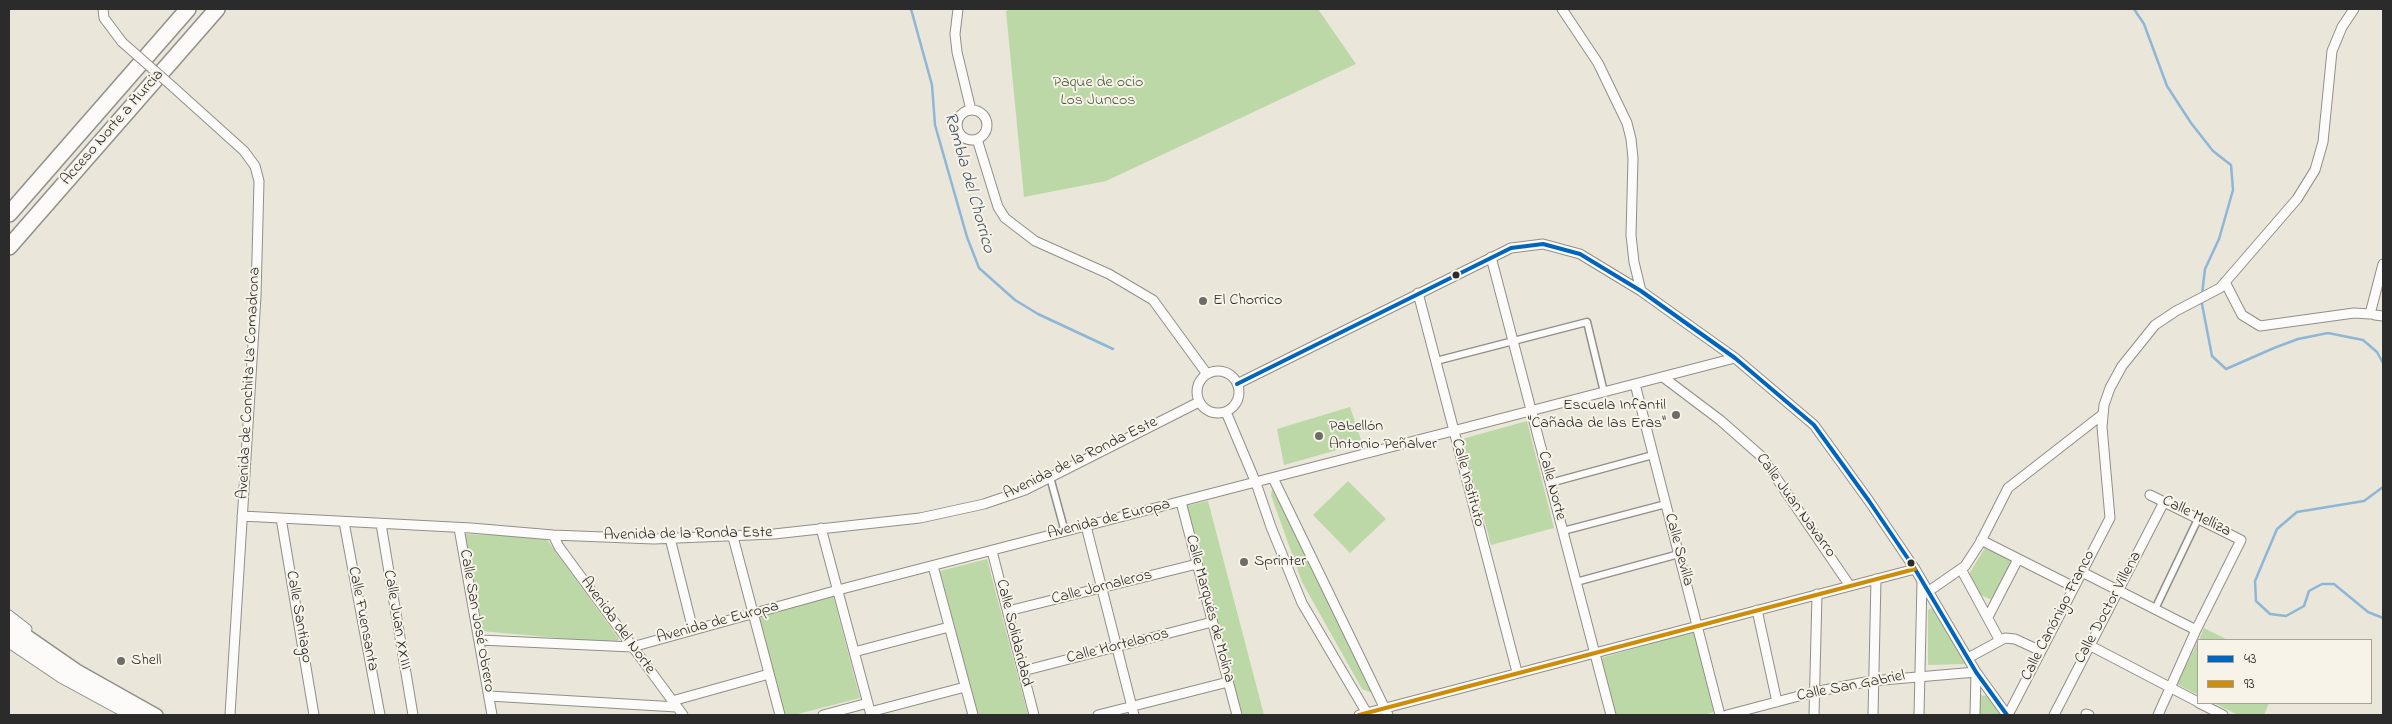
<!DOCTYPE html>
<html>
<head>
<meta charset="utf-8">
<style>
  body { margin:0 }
  #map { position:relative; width:2392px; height:724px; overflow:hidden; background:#eae6da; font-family:"Indie Flower",sans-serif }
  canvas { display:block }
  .frame { position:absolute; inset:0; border:10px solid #2b2b2b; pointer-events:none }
  .legend { position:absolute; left:2197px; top:639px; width:175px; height:65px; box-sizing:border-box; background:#f7f3e8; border:1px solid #a5a39c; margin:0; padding:6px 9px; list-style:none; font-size:15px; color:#2b2b2b }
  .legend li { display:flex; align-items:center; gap:10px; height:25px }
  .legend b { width:25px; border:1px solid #a5a39c }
</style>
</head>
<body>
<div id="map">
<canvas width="2392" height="724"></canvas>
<div class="frame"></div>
<ul class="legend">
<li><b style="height:6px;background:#0065bd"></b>43</li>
<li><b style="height:6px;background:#ce8d09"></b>93</li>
</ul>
</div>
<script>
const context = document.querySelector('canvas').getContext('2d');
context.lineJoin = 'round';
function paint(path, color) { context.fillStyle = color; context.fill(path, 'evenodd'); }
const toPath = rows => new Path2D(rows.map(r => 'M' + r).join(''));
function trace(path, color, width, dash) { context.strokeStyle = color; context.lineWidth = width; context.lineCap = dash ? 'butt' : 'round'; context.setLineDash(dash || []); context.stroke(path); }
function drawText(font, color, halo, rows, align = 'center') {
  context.font = font + ' "Indie Flower",sans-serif'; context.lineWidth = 4; context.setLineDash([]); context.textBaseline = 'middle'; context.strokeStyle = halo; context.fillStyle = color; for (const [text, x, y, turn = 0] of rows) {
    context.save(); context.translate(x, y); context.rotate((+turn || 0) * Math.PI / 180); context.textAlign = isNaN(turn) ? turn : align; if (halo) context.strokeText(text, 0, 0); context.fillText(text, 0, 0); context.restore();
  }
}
const green = toPath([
  [1012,9,1318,9,1356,64,1106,181,1024,197,1006,11],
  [1350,407,1362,443,1284,465,1277,429],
  [1527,421,1554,528,1491,545,1462,439],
  [1348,481,1386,519,1350,553,1313,515],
  [1272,490,1275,491,1375,694,1362,689,1302,582,1271,495],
  [1208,501,1264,715,1240,715,1185,506],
  [464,534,545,537,619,639,615,643,481,631],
  [1985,548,2013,561,1992,600,1981,595,1969,574],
  [987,559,1028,715,978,715,940,571],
  [833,595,860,698,794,715,784,715,758,614],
  [1931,608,1935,609,1967,664,1928,665,1928,610],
  [2204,628,2228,640,2199,640],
  [1695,631,1714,712,1703,715,1616,715,1601,658],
  [2198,641,2198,695,2177,684],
  [1978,695,1988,696,2000,715,1978,715],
  [2214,703,2269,703,2264,715,2238,715]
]);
const stream = toPath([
  [911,9,932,85,935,125,967,237,979,268,1015,300,1038,314,1113,349],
  [2134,9,2144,24,2167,86,2191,123,2213,151,2231,165,2233,190,2219,239,2205,269,2202,294],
  [2201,299,2212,356,2226,369,2274,348,2298,339,2328,333,2363,340,2377,352,2383,363],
  [2383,487,2364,501,2297,512,2277,529,2255,581,2256,601,2270,614,2286,616,2304,606,2309,591,2322,584,2334,584,2368,612,2383,618]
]);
const pedestrian = toPath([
  [1436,361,1587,322,1604,392],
  [1050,477,1065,532],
  [1550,483,1653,455],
  [1563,531,1666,504],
  [1576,582,1679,554],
  [2155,609,2198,519]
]);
const minor = toPath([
  [103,9,104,18,122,42],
  [958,9,955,34,957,52,971,110],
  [1562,9,1598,63,1627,123,1631,139,1633,158,1631,235,1634,262,1641,291],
  [173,87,244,151,255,166,259,181,256,296,230,715],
  '957 125a15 15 0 1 1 30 0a15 15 0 1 1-30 0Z',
  [977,139,998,207,1005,218,1035,241,1109,274,1153,300,1207,374],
  [1491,257,1611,715],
  [2225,282,2242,315,2260,326,2354,313,2370,314,2383,264],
  [1418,293,1517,672],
  [2375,315,2383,316],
  '1197 392a21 21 0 1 1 42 0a21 21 0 1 1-42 0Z',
  [1663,377,1720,420,1762,457,1850,586],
  [1237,384,1511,248,1543,244,1580,254,1641,291,1735,358,1814,425,1869,501,1915,569,1976,672,2007,715],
  [1635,384,1720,715],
  [1226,412,1256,483,1271,527,1302,603,1368,715],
  [1273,478,1388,715],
  [2150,495,2241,540,2196,630,2158,715],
  [1181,502,1237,715],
  [242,516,471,528,553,535,654,539,774,534,920,518,984,504,1025,490,1199,402],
  [281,518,314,715],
  [344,522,380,715],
  [381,524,413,715],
  [1086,526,1134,715],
  [459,528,492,715],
  [821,528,871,715],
  [553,535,559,547,683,715],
  [733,537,780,715],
  [670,538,693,630],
  [1981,540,2074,587],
  [992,551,1034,715],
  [933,566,973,715],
  [1961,569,1999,639],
  [2082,572,2196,630],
  [1929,591,1965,566,1980,543,2008,488,2103,414],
  [1757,610,1777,702],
  [1008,611,1197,564],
  [9,615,27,629],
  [1988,617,2018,559],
  [480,640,632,647,838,590,1735,358],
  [9,643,61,678,129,715],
  [2089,645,2198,702],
  [854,652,949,627],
  [1968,658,2005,638,2015,639,2041,651],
  [1023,671,1212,622],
  [489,696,677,707],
  [672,701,769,674],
  [2199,703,2223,715],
  [870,712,965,687],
  [2086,714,2089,715],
  [823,715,868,703],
  [1098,715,1228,682],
  [1359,715,1915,569],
  [1727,715,1814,692,1871,681,1976,672,1975,715],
  [1814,715,1817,594],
  [1873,715,1876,579],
  [1919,715,1922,581],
  [2008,715,2110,518,2102,427,2104,405,2110,388,2122,366,2155,325,2176,311,2220,288,2297,199,2315,170,2323,142,2332,51,2342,27,2354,9],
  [2054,715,2164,502]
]);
const secondary = toPath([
  [9,623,77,670,157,715],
  [9,633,72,677,141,715]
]);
const motorway = toPath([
  [9,214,188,9],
  [9,247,217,9]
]);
const minorBridge = toPath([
  [122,42,173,87]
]);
const bus1 = toPath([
  [1237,384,1511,248,1543,244,1580,254,1641,291,1735,358,1814,425,1869,501,1915,569,1976,672,2007,715]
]);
const bus2 = toPath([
  [1359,715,1915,569]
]);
const markers = [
  [1456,275,4.5,"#2b2b2b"],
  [1203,301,5,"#6e6c68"],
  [1676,415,5,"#6e6c68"],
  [1319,436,5,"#6e6c68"],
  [1244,562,5,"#6e6c68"],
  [1911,563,4.5,"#2b2b2b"],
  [121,661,5,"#6e6c68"]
];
const parkNames = [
  ["Paque de ocio",1098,83],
  ["Los Juncos",1098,101]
];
const streetNames = [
  ["Acceso Norte a Murcia",113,128,-49],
  ["Avenida de Conchita La Comadrona",250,383,-87],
  ["Avenida de la Ronda Este",1081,459,-26],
  ["Calle Instituto",1467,483,75],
  ["Calle Norte",1551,486,75],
  ["Calle Juan Navarro",1795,506,54],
  ["Calle Melliza",2196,517,26],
  ["Avenida de Europa",1109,520,-14],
  ["Avenida de la Ronda Este",688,535,-1],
  ["Calle Sevilla",1678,550,75],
  ["Calle Jornaleros",1102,588,-14],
  ["Calle Doctor Villena",2109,608,-62],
  ["Calle Marqués de Molina",1209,609,75],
  ["Calle Canónigo Franco",2059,616,-63],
  ["Calle Santiago",298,617,80],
  ["Calle Fuensanta",362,619,79],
  ["Calle Juan XXIII",396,620,80],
  ["Calle San José Obrero",476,621,80],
  ["Avenida de Europa",718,623,-15],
  ["Avenida del Norte",617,626,54],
  ["Calle Solidaridad",1013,633,76],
  ["Calle Hortelanos",1118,647,-14],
  ["Calle San Gabriel",1851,687,-11]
];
const poiNames = [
  ["El Chorrico",1213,301],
  ["Escuela Infantil",1666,406,"right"],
  ["\"Cañada de las Eras\"",1666,424,"right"],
  ["Pabellón",1329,427],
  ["Antonio Peñalver",1329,445],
  ["Sprinter",1254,562],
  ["Shell",131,661]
];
const waterNames = [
  ["Rambla del Chorrico",968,183,74]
];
paint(green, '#bdd8a7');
trace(stream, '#8eb6d7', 2.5);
trace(pedestrian, '#908f89', 9);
trace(minor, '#908f89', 11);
trace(secondary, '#908f89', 14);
trace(motorway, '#908f89', 18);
trace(pedestrian, '#fcfbf9', 6);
trace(minor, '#fcfbf9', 9);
trace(secondary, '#fcfbf9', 11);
trace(motorway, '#fcfbf9', 15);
trace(minorBridge, '#908f89', 11, []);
trace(minorBridge, '#fcfbf9', 9);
trace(bus1, '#0065bd', 4);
trace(bus2, '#ce8d09', 4);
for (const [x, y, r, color] of markers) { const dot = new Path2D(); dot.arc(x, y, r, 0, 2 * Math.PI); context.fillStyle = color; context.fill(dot); trace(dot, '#f7f3e8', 2); }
drawText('16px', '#4c5b44', '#f7f3e8', parkNames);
drawText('16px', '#2b2b2b', '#f7f3e8', streetNames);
drawText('16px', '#2b2b2b', '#f7f3e8', poiNames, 'left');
drawText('italic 18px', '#405467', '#f7f3e8', waterNames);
</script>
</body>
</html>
